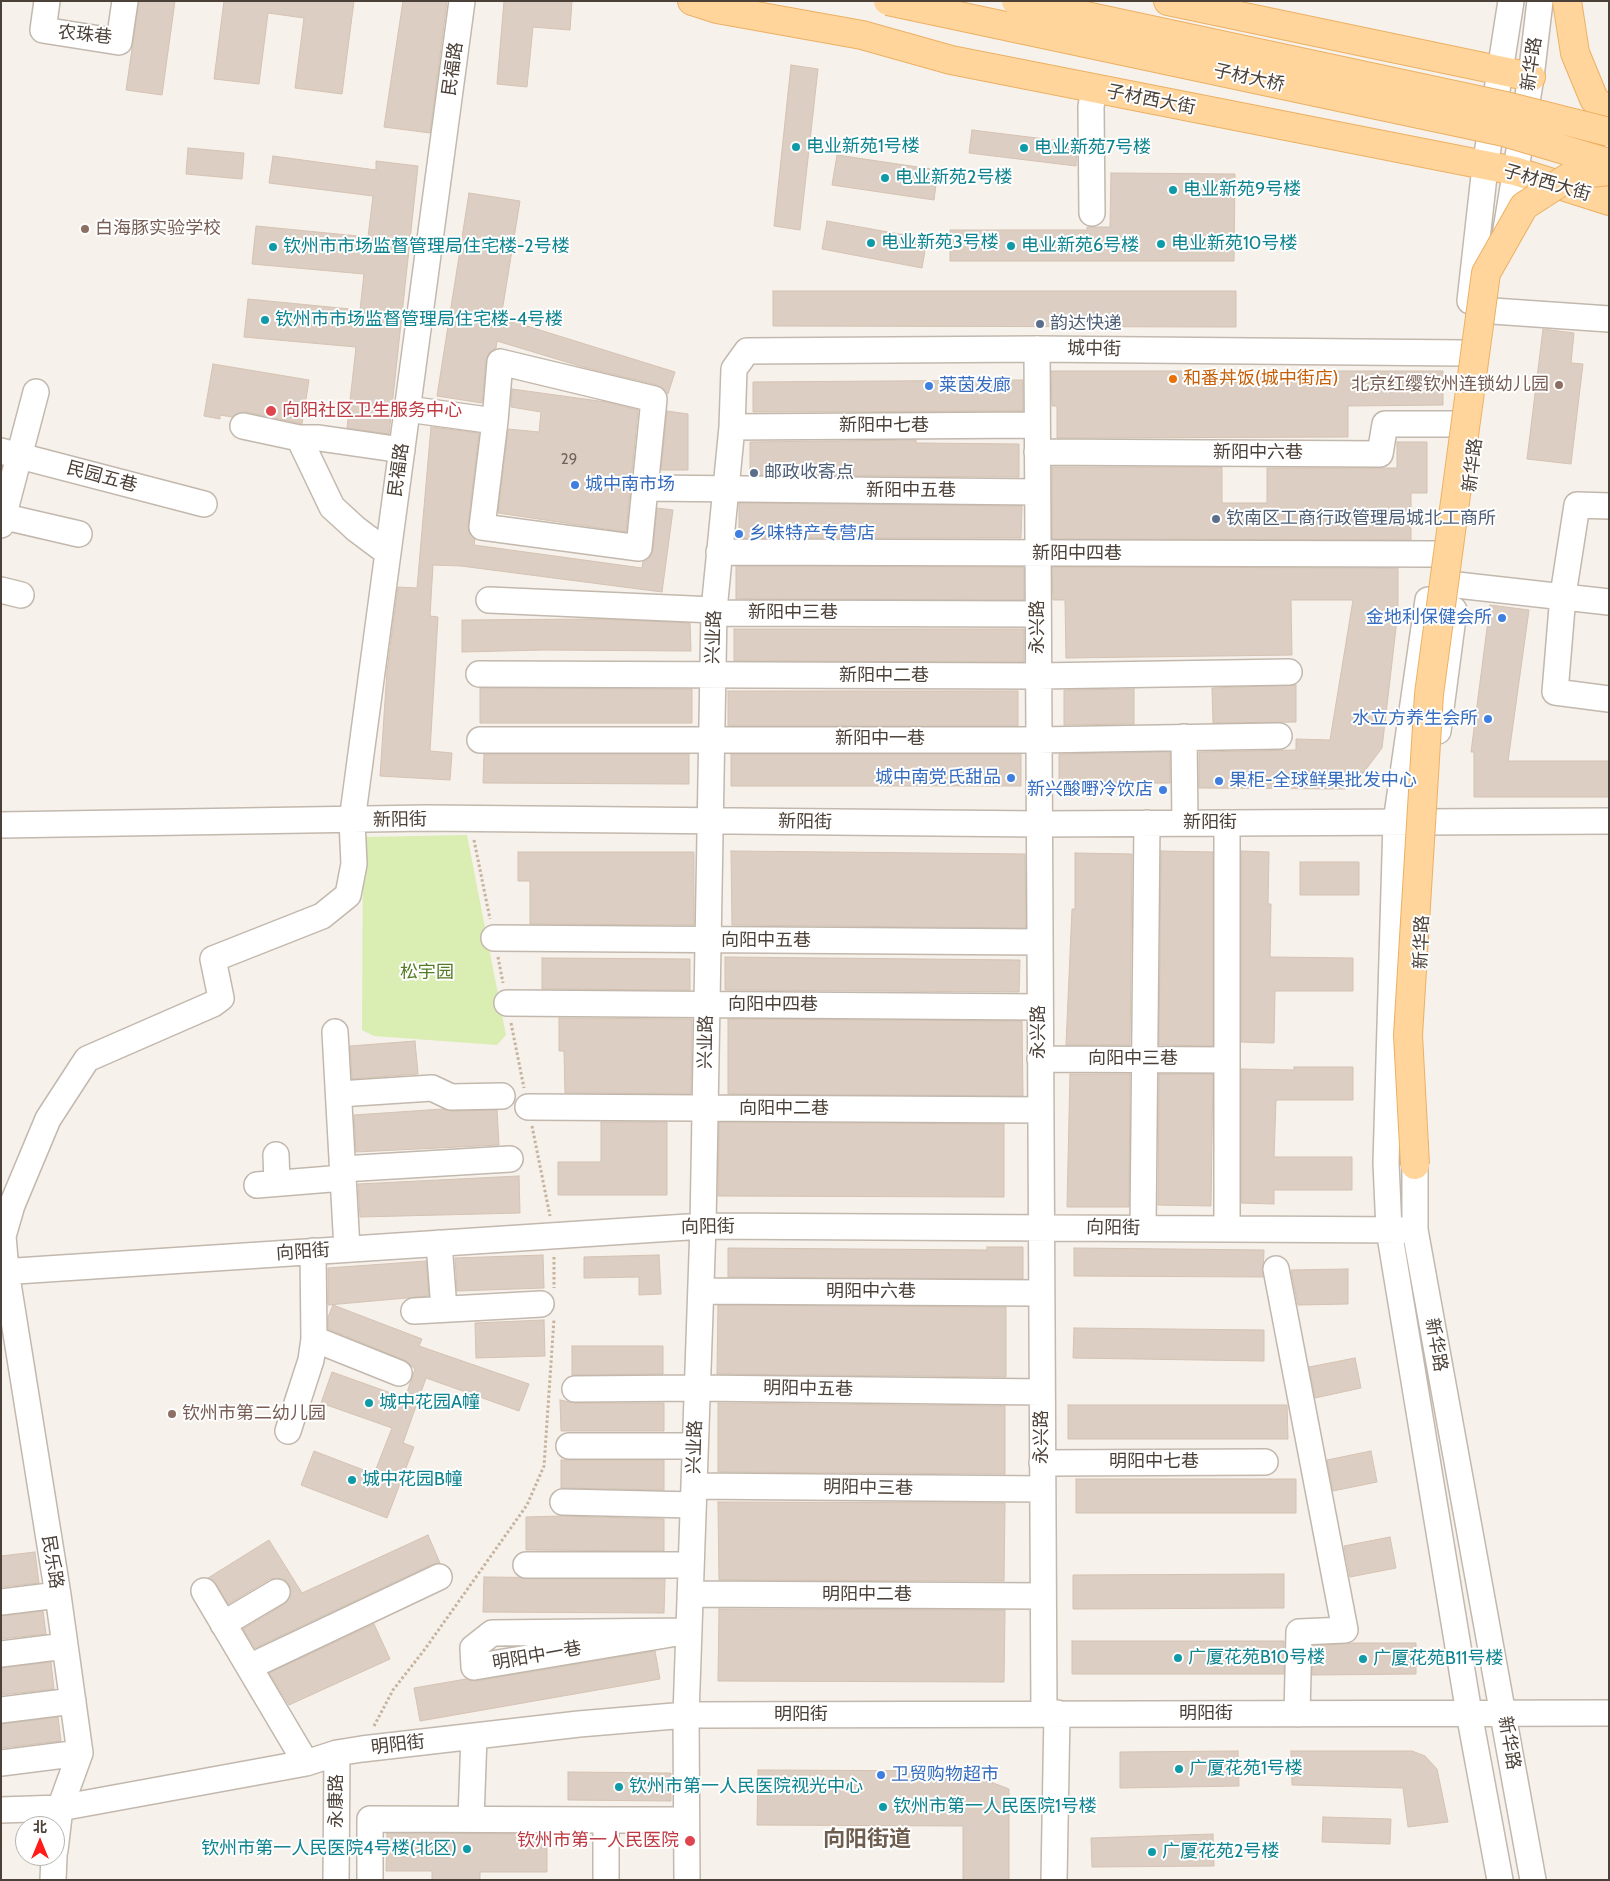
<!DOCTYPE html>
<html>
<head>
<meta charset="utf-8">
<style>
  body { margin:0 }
  #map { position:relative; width:1610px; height:1881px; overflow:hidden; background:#f6f1eb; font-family:Cabin,"Noto Sans SC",sans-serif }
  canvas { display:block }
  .frame { position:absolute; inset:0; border:2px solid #4c4138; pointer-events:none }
  .north { position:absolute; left:15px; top:1816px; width:50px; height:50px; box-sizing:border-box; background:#fff; border:1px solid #b7b3af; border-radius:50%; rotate:0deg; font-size:14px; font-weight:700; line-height:20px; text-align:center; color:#4c4138 }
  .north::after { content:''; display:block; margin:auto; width:18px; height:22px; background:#ff1c19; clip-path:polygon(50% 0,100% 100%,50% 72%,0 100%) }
</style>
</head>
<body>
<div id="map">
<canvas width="1610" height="1881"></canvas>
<div class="frame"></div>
<div class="north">北</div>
</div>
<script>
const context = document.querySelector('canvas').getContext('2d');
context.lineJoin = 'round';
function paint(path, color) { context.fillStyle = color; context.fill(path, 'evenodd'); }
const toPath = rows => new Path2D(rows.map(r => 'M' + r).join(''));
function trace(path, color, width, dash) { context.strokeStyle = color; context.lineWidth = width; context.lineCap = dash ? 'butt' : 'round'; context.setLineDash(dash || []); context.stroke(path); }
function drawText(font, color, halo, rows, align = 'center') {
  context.font = font + ' Cabin,"Noto Sans SC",sans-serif'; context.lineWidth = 4; context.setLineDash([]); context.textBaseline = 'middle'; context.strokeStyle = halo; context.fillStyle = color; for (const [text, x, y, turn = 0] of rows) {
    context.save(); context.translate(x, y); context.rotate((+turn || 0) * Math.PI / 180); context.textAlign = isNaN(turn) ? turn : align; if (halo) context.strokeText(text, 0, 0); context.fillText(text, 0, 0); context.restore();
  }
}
const green = toPath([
  [467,835,506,1035,497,1045,374,1036,362,1030,363,837]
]);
const building = toPath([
  [139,1,175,1,162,95,126,90,139,1],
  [224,1,354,1,342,94,295,88,304,18,268,13,259,84,214,79,224,1],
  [403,1,447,1,430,133,384,127,403,1],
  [504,1,572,1,570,30,533,27,527,87,497,84,504,1],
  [791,65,818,69,800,230,774,226,791,65],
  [972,130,1077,143,1076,166,969,153,972,130],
  [188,148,244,153,242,179,186,174,188,148],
  [837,155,938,170,934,200,832,185,837,155],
  [273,156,376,170,376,161,418,166,389,434,347,428,356,347,244,337,248,299,360,310,364,274,252,264,256,226,368,237,373,196,269,183,273,156],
  [1111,173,1235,174,1234,261,950,261,950,230,1087,230,1087,227,1110,227,1111,173],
  [469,193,520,201,501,318,675,372,668,394,657,385,583,367,497,341,496,348,489,353,486,360,482,403,437,396,469,193],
  [827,221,927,239,922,268,822,249,827,221],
  [773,291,1236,291,1236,327,773,326,773,291],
  [1543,329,1574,333,1571,363,1583,364,1571,464,1527,459,1543,329],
  [213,364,309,380,302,424,246,412,238,413,232,417,220,415,220,419,204,416,213,364],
  [1051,371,1443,371,1443,405,1348,406,1348,437,1057,438,1057,406,1052,406,1051,371],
  [1023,380,1023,411,753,412,753,382,1023,380],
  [512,389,606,402,638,410,626,532,498,513,508,429,539,432,541,412,511,407,512,389],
  [667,411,688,414,688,470,661,470,667,411],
  [431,427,479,433,468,525,469,533,475,539,474,545,642,568,643,561,650,557,653,550,657,508,673,510,662,592,461,566,433,565,430,616,438,617,430,751,452,753,450,780,380,776,387,671,398,587,417,588,431,427],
  [916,440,916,443,1019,444,1019,477,750,475,750,442,916,440],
  [1397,442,1427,442,1427,493,1411,493,1411,540,1052,539,1052,467,1222,467,1222,503,1267,503,1267,468,1397,468,1397,442],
  [739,503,1022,506,1021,538,739,538,739,503],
  [736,566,1024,567,1024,600,736,599,736,566],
  [1052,567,1398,568,1398,611,1382,748,1361,776,1345,789,1199,788,1199,752,1296,750,1296,739,1330,740,1353,600,1291,600,1292,655,1066,658,1065,600,1053,600,1052,567],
  [1490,605,1529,610,1508,761,1609,761,1609,797,1474,797,1474,752,1471,752,1490,605],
  [600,619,690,623,691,651,544,650,462,652,462,620,600,619],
  [734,629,1024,629,1024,662,734,661,734,629],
  [1296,685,1296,722,1213,723,1212,688,1296,685],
  [480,688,692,689,692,723,480,723,480,688],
  [1134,689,1134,724,1064,725,1064,690,1134,689],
  [728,691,1018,691,1018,726,728,726,728,691],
  [1170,752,1170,783,1059,784,1059,754,1170,752],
  [484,754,689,754,689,784,483,783,484,754],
  [731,754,1021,754,1021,786,731,786,731,754],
  [731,851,1025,854,1026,928,732,925,731,851],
  [1161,851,1213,852,1213,1046,1159,1045,1161,851],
  [1241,851,1269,852,1268,904,1271,904,1270,957,1353,958,1353,991,1275,991,1274,1043,1241,1042,1241,851],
  [518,852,694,852,694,925,530,924,530,881,518,881,518,852],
  [1075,853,1132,854,1130,1045,1066,1045,1072,909,1075,909,1075,853],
  [1300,862,1359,862,1359,895,1300,895,1300,862],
  [725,957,1020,960,1019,992,725,990,725,957],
  [542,958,690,959,690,990,542,989,542,958],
  [559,1018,692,1019,691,1094,565,1093,564,1051,559,1051,559,1018],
  [728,1019,1022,1021,1023,1096,728,1094,728,1019],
  [415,1041,418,1074,352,1079,350,1046,415,1041],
  [1294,1067,1353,1067,1353,1100,1276,1100,1274,1157,1352,1157,1352,1190,1274,1190,1274,1204,1241,1203,1241,1069,1294,1070,1294,1067],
  [1070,1074,1130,1074,1129,1207,1067,1207,1070,1074],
  [1159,1074,1213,1074,1211,1206,1158,1205,1159,1074],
  [443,1109,451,1111,497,1110,499,1145,356,1152,354,1115,443,1109],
  [601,1122,667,1122,667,1195,558,1195,558,1162,601,1162,601,1122],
  [719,1122,1004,1124,1004,1197,718,1196,719,1122],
  [519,1176,520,1213,360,1217,358,1184,519,1176],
  [987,1247,1023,1247,1023,1279,728,1277,728,1248,987,1250,987,1247],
  [1074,1248,1264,1250,1263,1277,1074,1276,1074,1248],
  [543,1255,544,1288,457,1291,455,1258,543,1255],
  [659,1255,661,1294,639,1295,639,1277,584,1278,584,1257,659,1255],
  [426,1261,429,1296,328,1305,328,1268,426,1261],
  [1348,1269,1348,1304,1298,1305,1291,1270,1348,1269],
  [333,1305,422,1339,419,1346,529,1384,519,1411,426,1378,403,1443,414,1447,387,1518,301,1485,314,1451,374,1474,392,1428,321,1403,332,1372,405,1398,415,1369,404,1360,328,1329,328,1317,333,1305],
  [718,1305,1006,1307,1006,1377,717,1374,718,1305],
  [544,1320,545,1356,476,1358,475,1323,544,1320],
  [1074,1328,1264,1330,1264,1361,1073,1358,1074,1328],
  [572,1346,663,1346,663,1374,572,1375,572,1346],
  [1355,1358,1361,1388,1315,1398,1309,1367,1355,1358],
  [560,1400,575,1403,664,1403,664,1431,561,1431,560,1400],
  [718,1403,1005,1406,1005,1474,718,1472,718,1403],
  [1068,1405,1287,1405,1288,1439,1068,1439,1068,1405],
  [1371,1451,1377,1482,1333,1491,1327,1460,1371,1451],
  [561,1460,664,1460,664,1490,561,1488,561,1460],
  [1076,1479,1296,1479,1296,1513,1076,1513,1076,1479],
  [718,1502,1005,1503,1004,1581,719,1580,718,1502],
  [561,1516,664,1519,664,1551,526,1550,526,1517,561,1516],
  [428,1535,440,1563,433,1564,255,1648,243,1629,285,1604,291,1592,289,1584,284,1579,270,1579,228,1604,216,1584,208,1578,269,1540,302,1593,428,1535],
  [1390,1537,1396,1568,1350,1577,1344,1546,1390,1537],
  [35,1552,39,1583,1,1587,1,1556,35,1552],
  [1284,1574,1284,1608,1073,1609,1073,1575,1284,1574],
  [484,1577,665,1579,664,1613,483,1612,484,1577],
  [719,1609,1005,1610,1004,1682,718,1681,719,1609],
  [43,1611,46,1634,1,1639,1,1616,43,1611],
  [374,1624,390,1659,289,1705,269,1673,374,1624],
  [1072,1641,1284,1641,1284,1674,1072,1674,1072,1641],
  [1350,1643,1416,1643,1416,1674,1312,1675,1313,1646,1350,1643],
  [655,1651,660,1679,420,1721,414,1688,466,1679,476,1681,655,1651],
  [51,1662,54,1689,1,1695,1,1668,51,1662],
  [58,1717,61,1741,1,1748,1,1724,58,1717],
  [1238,1751,1239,1786,1120,1788,1120,1752,1238,1751],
  [1291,1751,1412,1751,1425,1756,1437,1769,1448,1822,1408,1827,1403,1788,1292,1785,1291,1751],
  [758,1770,962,1771,1009,1789,1009,1880,963,1880,963,1826,757,1825,758,1770],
  [568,1772,671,1773,671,1801,568,1800,568,1772],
  [1323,1817,1391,1819,1390,1844,1322,1842,1323,1817],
  [387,1833,547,1834,547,1872,480,1872,480,1880,432,1880,432,1871,386,1871,387,1833],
  [1213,1834,1214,1866,1092,1867,1091,1838,1213,1834]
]);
const path = toPath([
  [474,840,490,919],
  [498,957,503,983],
  [511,1023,524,1088],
  [532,1126,550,1216],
  [554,1257,554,1288],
  [374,1726,393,1690,425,1649,527,1505,544,1466,554,1319]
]);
const minor = toPath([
  [47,1,43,30,119,42,125,1],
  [1092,213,1091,107,1094,88],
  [1505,236,1531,77,1540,1],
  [1470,301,1485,167,1511,1],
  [1493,311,1609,319],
  [1037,349,1044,1714],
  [407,409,495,421,482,527,639,548,645,488,1037,492],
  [495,421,500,362,654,399,645,488],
  [243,426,299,438,319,438,402,450],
  [732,427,1037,425],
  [299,438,332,507,356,529,388,553],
  [1,451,204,504],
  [1037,452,1380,454,1385,424,1454,424],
  [1609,506,1577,505,1563,595,1555,692,1609,699],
  [1,516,79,534],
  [1,525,36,392],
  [719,552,1435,554],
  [1457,585,1609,602],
  [1,590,21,595],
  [489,600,714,610,723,613,1038,614],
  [1428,600,1396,822,1386,1163,1389,1230,1469,1713,1500,1880],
  [479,674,1038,676,1289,672],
  [1438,731,1454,610],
  [1184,737,1185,823],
  [480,740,1038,740,1279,736],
  [1227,823,1227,1229],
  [1,825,427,818,1039,824,1609,821],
  [494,938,1039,942],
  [507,1003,1039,1007],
  [335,1032,347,1249],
  [1040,1059,1227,1060],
  [339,1094,432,1088,451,1097,502,1096],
  [528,1107,1040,1110],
  [1415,1145,1415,1230,1533,1880],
  [276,1155,277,1183],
  [342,1169,510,1159],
  [257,1185,343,1178],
  [1143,1228,1147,823],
  [439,1243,444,1309],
  [1276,1269,1345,1630,1299,1632,1297,1714],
  [1,1272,703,1226,1405,1230],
  [701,1291,1041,1293],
  [414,1311,541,1304],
  [314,1339,399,1373],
  [575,1389,697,1388,1042,1392],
  [288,1431,311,1360,314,1339,313,1251],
  [569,1446,695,1446],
  [1042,1463,1265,1462],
  [694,1486,1042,1489],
  [563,1502,693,1505],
  [526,1565,691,1565],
  [204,1591,306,1763],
  [690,1594,1043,1596],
  [1,1602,58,1595],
  [223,1624,277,1592],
  [689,1631,474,1667,473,1648,492,1633,689,1631],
  [1,1654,65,1646],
  [249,1667,439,1577],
  [1,1710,73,1701],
  [1,1763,80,1753],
  [1,1810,60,1808,306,1763,337,1753,362,1749,579,1724,686,1715,1609,1713],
  [471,1819,474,1736],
  [55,1850,60,1808,80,1753,58,1595,6,1271,3,1236,12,1205,48,1119,87,1059,213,1004,221,998,213,959,322,916,348,895,354,864,352,821,462,1],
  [53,1880,54,1856],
  [336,1880,337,1753],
  [370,1880,370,1819,606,1820],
  [606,1880,606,1820,686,1820],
  [687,1880,686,1715,703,1226,714,610,732,427,734,369,747,351,1037,349,1464,353],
  [1054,1880,1057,1713]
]);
const major = toPath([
  [692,1,717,9,862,35,951,60,1515,171,1609,201],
  [1168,1,1531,77],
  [1567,1,1575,53,1594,99,1609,113]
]);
const majorBridge = toPath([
  [888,1,1504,132,1609,163],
  [1016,1,1510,107,1609,132],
  [1415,1165,1408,1035,1429,694,1486,273,1524,206,1572,175,1609,171]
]);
const markers = [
  [796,147,5,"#0f9aa8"],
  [1024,148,5,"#0f9aa8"],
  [885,178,5,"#0f9aa8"],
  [1173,190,5,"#0f9aa8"],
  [85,229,5,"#8d6e63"],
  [871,243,5,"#0f9aa8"],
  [1161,244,5,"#0f9aa8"],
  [1011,246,5,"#0f9aa8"],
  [273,247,5,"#0f9aa8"],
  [265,320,5,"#0f9aa8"],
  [1040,324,5,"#5c6f8a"],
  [1173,379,5,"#e8710a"],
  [1559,385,5,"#8d6e63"],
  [929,386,5,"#3f7fe0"],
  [271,411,6,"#e0444e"],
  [754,473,5,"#5c6f8a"],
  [575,485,5,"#3f7fe0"],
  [1216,519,5,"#5c6f8a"],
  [739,534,5,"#3f7fe0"],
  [1502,618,5,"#3f7fe0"],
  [1488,719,5,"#3f7fe0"],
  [1011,778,5,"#3f7fe0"],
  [1219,781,5,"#3f7fe0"],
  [1163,790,5,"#3f7fe0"],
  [369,1403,5,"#0f9aa8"],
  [172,1414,5,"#8d6e63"],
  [352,1480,5,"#0f9aa8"],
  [1178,1658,5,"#0f9aa8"],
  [1363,1659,5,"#0f9aa8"],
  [1179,1769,5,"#0f9aa8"],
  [881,1775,5,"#3f7fe0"],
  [619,1787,5,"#0f9aa8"],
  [883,1807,5,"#0f9aa8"],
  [690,1841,6,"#e0444e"],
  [467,1849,5,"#0f9aa8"],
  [1152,1852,5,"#0f9aa8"]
];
const numberNames = [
  ["29",569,460]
];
const streetNames = [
  ["农珠巷",85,35,6],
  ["新华路",1532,64,-82],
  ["民福路",453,69,-82],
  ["子材大桥",1249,78,12],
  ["子材西大街",1151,100,11],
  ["子材西大街",1547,183,16],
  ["城中街",1094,349,1],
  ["新阳中七巷",884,426],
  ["新阳中六巷",1258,453],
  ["新华路",1473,465,-83],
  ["民福路",399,470,-82],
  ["民园五巷",102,477,15],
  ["新阳中五巷",911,491],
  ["新阳中四巷",1077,554],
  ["新阳中三巷",793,613],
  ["永兴路",1038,627,-90],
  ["兴业路",714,637,-88],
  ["新阳中二巷",884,676],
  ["新阳中一巷",880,739],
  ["新阳街",400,820,-1],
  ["新阳街",805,822,1],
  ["新阳街",1210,823],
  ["向阳中五巷",766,941],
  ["新华路",1422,942,-88],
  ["向阳中四巷",773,1005],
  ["永兴路",1039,1032,-90],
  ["兴业路",706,1042,-89],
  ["向阳中三巷",1133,1059],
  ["向阳中二巷",784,1109],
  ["向阳街",708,1227,-1],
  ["向阳街",1113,1228,1],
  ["向阳街",303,1252,-4],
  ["明阳中六巷",871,1292],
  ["新华路",1436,1345,80],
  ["明阳中五巷",808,1389,1],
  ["永兴路",1042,1437,-90],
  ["兴业路",695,1447,-88],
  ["明阳中七巷",1154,1462],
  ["明阳中三巷",868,1488,1],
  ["民乐路",52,1562,81],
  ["明阳中二巷",867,1595],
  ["明阳中一巷",537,1656,-10],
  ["明阳街",1206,1714],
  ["明阳街",801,1715],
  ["新华路",1509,1743,80],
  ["明阳街",398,1745,-7],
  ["永康路",337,1801,-90]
];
const cultureNames = [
  ["电业新苑1号楼",806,147],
  ["电业新苑7号楼",1034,148],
  ["电业新苑2号楼",895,178],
  ["电业新苑9号楼",1183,190],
  ["电业新苑3号楼",881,243],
  ["电业新苑10号楼",1171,244],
  ["电业新苑6号楼",1021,246],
  ["钦州市市场监督管理局住宅楼-2号楼",283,247],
  ["钦州市市场监督管理局住宅楼-4号楼",275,320],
  ["城中花园A幢",379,1403],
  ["城中花园B幢",362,1480],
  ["广厦花苑B10号楼",1188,1658],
  ["广厦花苑B11号楼",1373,1659],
  ["广厦花苑1号楼",1189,1769],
  ["钦州市第一人民医院视光中心",629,1787],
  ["钦州市第一人民医院1号楼",893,1807],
  ["钦州市第一人民医院4号楼(北区)",457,1849,"right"],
  ["广厦花苑2号楼",1162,1852]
];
const educationNames = [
  ["白海豚实验学校",95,229],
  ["北京红缨钦州连锁幼儿园",1549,385,"right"],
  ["钦州市第二幼儿园",182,1414]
];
const serviceNames = [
  ["韵达快递",1050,324],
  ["邮政收寄点",764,473],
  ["钦南区工商行政管理局城北工商所",1226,519]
];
const foodNames = [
  ["和番丼饭(城中街店)",1183,379]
];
const shopNames = [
  ["莱茵发廊",939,386],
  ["城中南市场",585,485],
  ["乡味特产专营店",749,534],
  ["金地利保健会所",1492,618,"right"],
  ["水立方养生会所",1478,719,"right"],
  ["城中南党氏甜品",1001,778,"right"],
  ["果柜-全球鲜果批发中心",1229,781],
  ["新兴酸嘢冷饮店",1153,790,"right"],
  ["卫贸购物超市",891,1775]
];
const healthNames = [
  ["向阳社区卫生服务中心",282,411],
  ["钦州市第一人民医院",679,1841,"right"]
];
const parkNames = [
  ["松宇园",427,973]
];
const districtNames = [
  ["向阳街道",867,1840]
];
paint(green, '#daedb2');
paint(building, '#dccec2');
trace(building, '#d5c2b2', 1);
trace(minor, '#c3b8ad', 28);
trace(major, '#edb063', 30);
trace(path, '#c6b29d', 3, [2.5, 2.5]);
trace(minor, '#fff', 25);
trace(major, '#ffd59b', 28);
trace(majorBridge, '#edb063', 30, []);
trace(majorBridge, '#ffd59b', 28);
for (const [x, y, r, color] of markers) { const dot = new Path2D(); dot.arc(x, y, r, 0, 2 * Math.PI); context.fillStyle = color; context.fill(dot); trace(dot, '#fff', 2); }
drawText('15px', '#70645a', null, numberNames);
drawText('18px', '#4c4138', '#fff', streetNames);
drawText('18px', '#0d838f', '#fff', cultureNames, 'left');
drawText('18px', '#785e54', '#fff', educationNames, 'left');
drawText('18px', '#4e5e75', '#fff', serviceNames, 'left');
drawText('18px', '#c56008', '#fff', foodNames, 'left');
drawText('18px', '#366cbe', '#fff', shopNames, 'left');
drawText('18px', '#be3a42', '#fff', healthNames, 'left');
drawText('18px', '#537d24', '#fff', parkNames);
drawText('bold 22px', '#6f5d4e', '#fff', districtNames);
</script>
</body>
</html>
